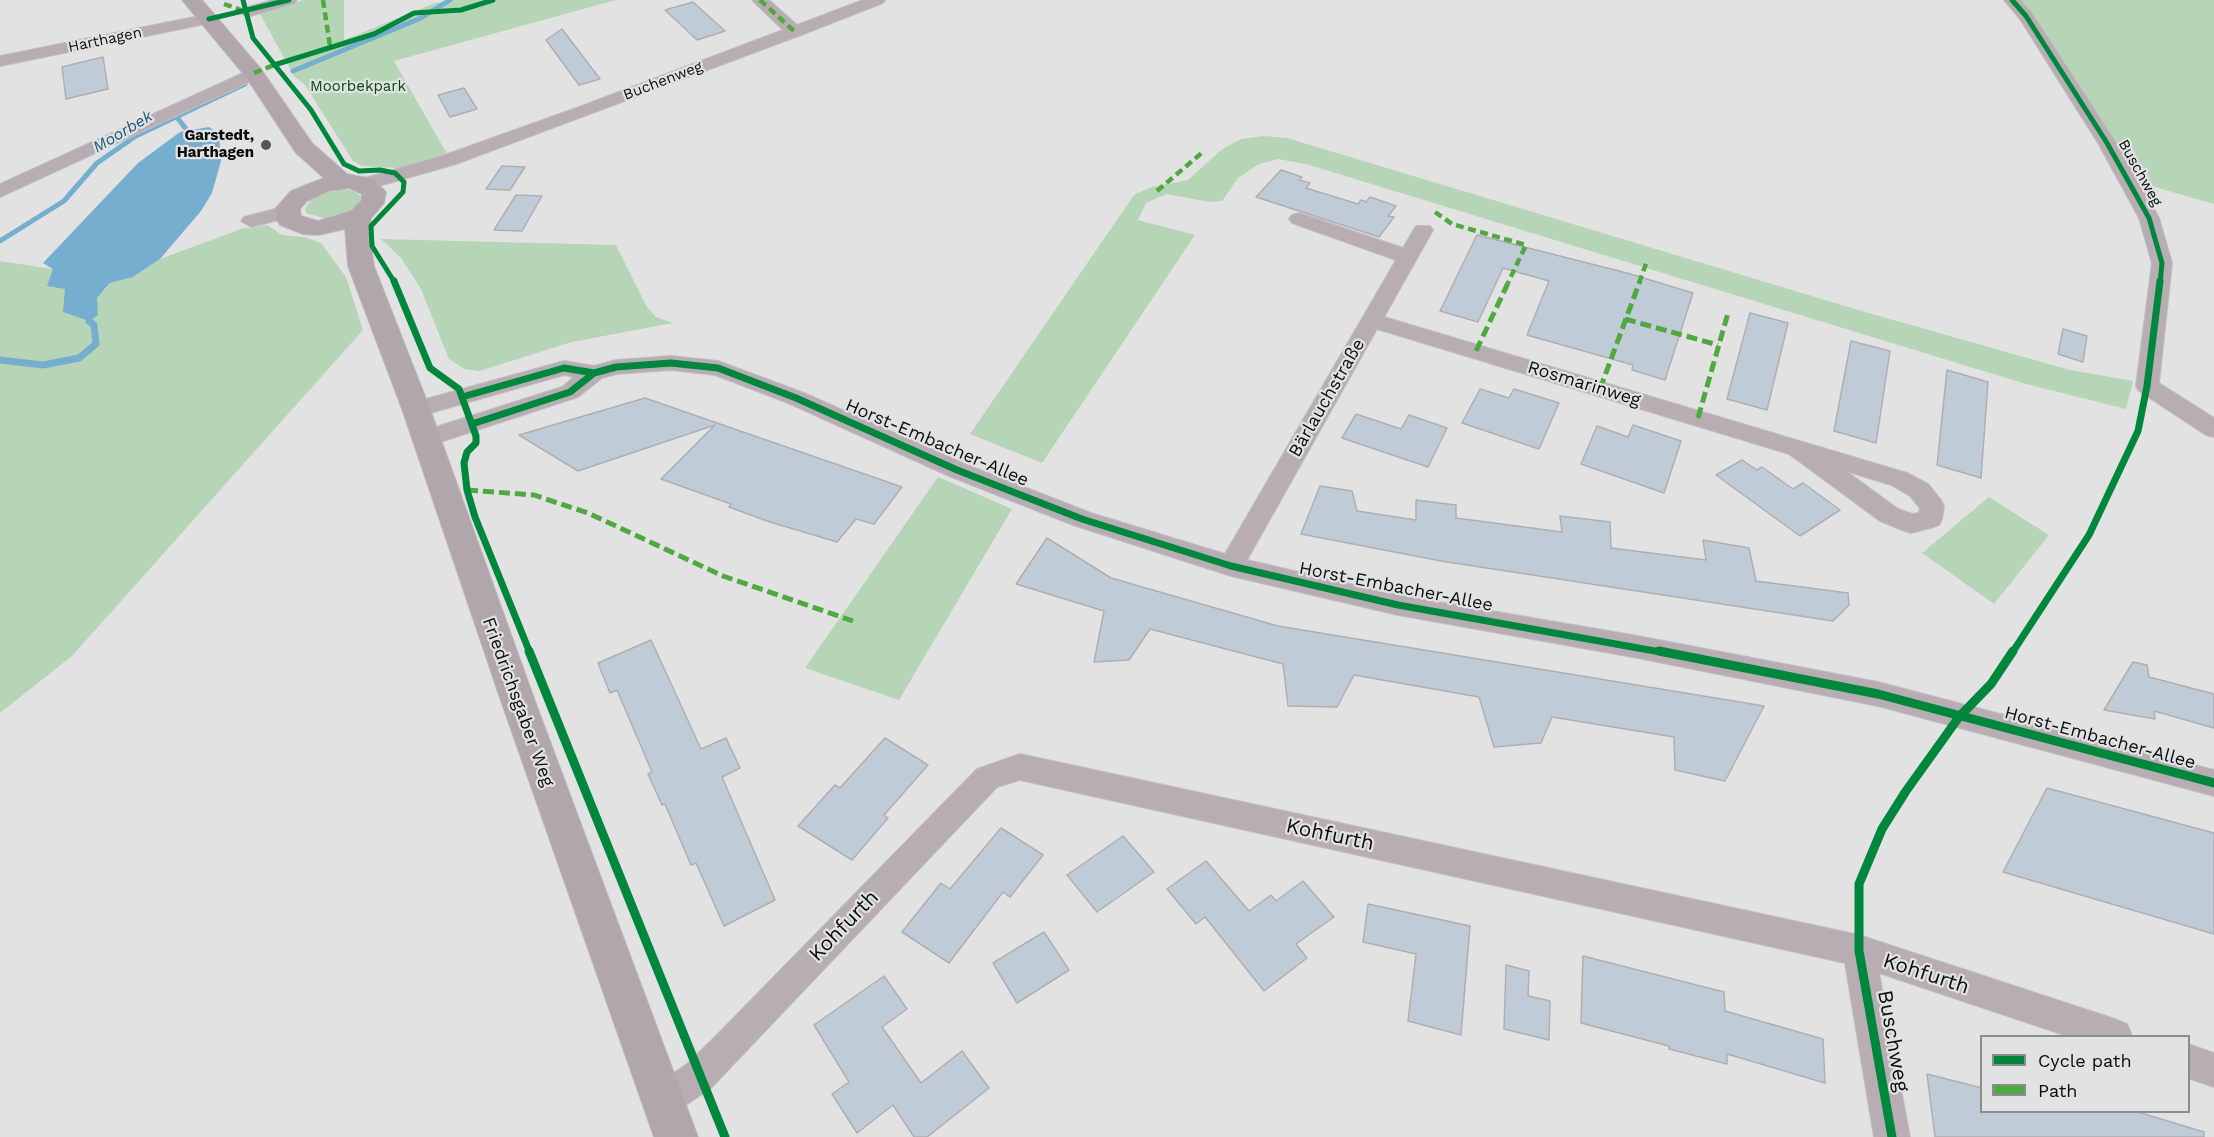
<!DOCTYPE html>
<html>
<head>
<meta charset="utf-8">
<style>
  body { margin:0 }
  #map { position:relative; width:2214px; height:1137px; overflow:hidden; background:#e2e2e2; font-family:"Work Sans",sans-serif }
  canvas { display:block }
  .legend { position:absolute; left:1980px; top:1035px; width:210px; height:78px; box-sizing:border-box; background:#e1e2e3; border:2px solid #8c8c8d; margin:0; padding:8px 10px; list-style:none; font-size:18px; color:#0c0c0c }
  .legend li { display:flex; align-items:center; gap:12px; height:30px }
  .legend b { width:30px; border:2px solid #8c8c8d }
</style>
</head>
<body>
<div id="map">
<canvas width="2214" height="1137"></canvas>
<ul class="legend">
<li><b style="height:8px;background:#00873e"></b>Cycle path</li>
<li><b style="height:8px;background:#50a841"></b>Path</li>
</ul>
</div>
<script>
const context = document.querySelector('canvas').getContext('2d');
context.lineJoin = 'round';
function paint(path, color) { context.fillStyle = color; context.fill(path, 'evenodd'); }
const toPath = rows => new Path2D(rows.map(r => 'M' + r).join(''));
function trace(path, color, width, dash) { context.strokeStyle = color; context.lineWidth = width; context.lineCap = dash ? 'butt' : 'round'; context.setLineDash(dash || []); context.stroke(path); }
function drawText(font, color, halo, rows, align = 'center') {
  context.font = font + ' "Work Sans",sans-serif'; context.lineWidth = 4.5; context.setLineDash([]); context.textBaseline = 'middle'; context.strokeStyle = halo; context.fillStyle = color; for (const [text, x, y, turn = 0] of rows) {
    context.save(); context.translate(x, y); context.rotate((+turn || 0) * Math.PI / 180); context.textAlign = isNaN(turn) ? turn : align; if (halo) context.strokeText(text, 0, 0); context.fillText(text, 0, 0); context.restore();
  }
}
const green = toPath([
  [304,0,344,0,344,40,435,3,453,0,616,0,394,61,447,154,399,168,362,166,353,161,305,85,294,76,260,14],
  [2020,0,2214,0,2214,204,2141,183,2036,17],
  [1264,136,1287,138,1865,312,2070,370,2133,381,2126,409,2026,384,1306,164,1278,159,1259,164,1238,178,1222,201,1210,202,1167,194,1146,203,1138,220,1195,235,1042,463,970,434,1134,195,1152,187,1188,180,1221,150,1241,139],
  [344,189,352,190,361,196,358,206,352,210,326,219,306,213,305,209,311,200,327,192],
  [267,225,282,235,304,237,321,243,346,277,363,330,72,656,0,713,0,261,53,269,66,289,97,298,111,283,133,277,160,259,241,229],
  [381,239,616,245,647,307,656,317,673,323,572,342,479,371,464,369,449,359,421,289,401,258],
  [938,477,1012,509,899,700,805,668],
  [1989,497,2049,535,1994,604,1922,553]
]);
const water = toPath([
  [209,127,219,134,221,161,212,193,201,211,160,259,133,277,110,283,97,298,98,315,89,321,63,312,65,289,47,286,53,269,43,263,138,163,180,132]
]);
const streamFar1 = toPath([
  [293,71,421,18,450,0],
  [176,116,186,129],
  [0,241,64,201,97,163,136,136,245,84]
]);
const stream = toPath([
  [0,360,43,365,79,358,96,344,94,325,89,321]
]);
const building = toPath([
  [693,2,725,31,697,40,665,10,693,2],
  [562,29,600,79,579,85,546,40,562,29],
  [103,57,108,89,66,99,62,67,103,57],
  [464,88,477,109,450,117,438,95,464,88],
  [502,166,525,167,510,190,486,189,502,166],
  [1281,170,1302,177,1299,180,1310,183,1306,188,1358,204,1361,200,1366,202,1370,197,1396,206,1388,216,1394,217,1379,237,1256,197,1281,170],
  [516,195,542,196,522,231,494,230,516,195],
  [1477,235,1627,273,1693,293,1665,380,1632,370,1633,365,1527,335,1549,281,1503,268,1478,322,1440,311,1477,235],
  [1750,313,1788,323,1767,410,1727,399,1750,313],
  [2063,329,2087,336,2083,362,2058,354,2063,329],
  [1851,341,1890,351,1876,443,1834,431,1851,341],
  [1947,370,1988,382,1981,478,1937,465,1947,370],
  [1480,389,1509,398,1514,389,1559,403,1539,449,1462,423,1480,389],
  [645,398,717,423,902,487,874,524,856,519,837,542,770,522,729,507,731,504,661,479,715,425,578,471,519,435,645,398],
  [1356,414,1401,429,1409,415,1447,428,1428,467,1342,438,1356,414],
  [1633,425,1681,441,1664,493,1581,464,1597,426,1628,437,1633,425],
  [1742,460,1757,470,1762,467,1793,489,1803,483,1840,510,1800,536,1716,475,1742,460],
  [1320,486,1352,491,1357,511,1416,520,1416,500,1456,505,1456,518,1562,532,1560,516,1610,522,1611,548,1706,560,1703,540,1749,548,1756,581,1848,593,1849,605,1833,621,1441,561,1301,534,1320,486],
  [1047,538,1111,578,1278,626,1764,706,1725,781,1675,770,1674,737,1552,717,1541,743,1494,747,1479,697,1354,675,1337,707,1288,706,1283,664,1150,629,1129,660,1094,662,1104,611,1016,584,1047,538],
  [651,640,701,749,726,738,740,768,722,777,775,900,724,926,696,863,691,865,665,804,662,805,648,774,652,772,617,690,610,693,598,663,651,640],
  [2133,662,2147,665,2149,677,2214,694,2214,728,2154,711,2155,719,2104,710,2133,662],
  [885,738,928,765,884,815,888,818,852,860,798,826,835,785,840,788,885,738],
  [2047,788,2214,833,2214,934,2003,872,2047,788],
  [1001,828,1043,855,1010,897,1003,892,949,963,902,932,941,883,950,889,1001,828],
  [1123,836,1154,872,1097,912,1067,875,1123,836],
  [1206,861,1249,911,1271,895,1276,901,1303,881,1334,917,1296,944,1307,958,1264,991,1205,917,1196,924,1167,889,1206,861],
  [1368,904,1470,926,1461,1035,1408,1021,1416,954,1363,942,1368,904],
  [1044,932,1069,970,1017,1003,993,963,1044,932],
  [1583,956,1724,992,1725,1011,1823,1039,1825,1083,1727,1054,1727,1064,1669,1049,1669,1046,1581,1023,1583,956],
  [1506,965,1529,971,1528,996,1550,1001,1549,1040,1504,1029,1506,965],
  [884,976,907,1009,882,1027,921,1083,962,1051,989,1088,927,1137,914,1137,893,1105,857,1133,832,1094,849,1082,814,1025,884,976],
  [1927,1074,1982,1088,1982,1112,2138,1112,2204,1132,2204,1137,1935,1137,1927,1074]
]);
const minor = toPath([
  [272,0,297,0,295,3,247,17,239,12,241,9,272,0],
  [752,0,769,0,797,25,863,0,885,0,883,3,801,35,456,164,365,190,356,184,358,180,442,156,579,107,783,30,752,0],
  [2004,0,2020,0,2032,13,2116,143,2159,218,2172,263,2159,383,2214,418,2214,437,2206,435,2139,391,2136,386,2152,263,2139,218,2098,143,2020,19,2004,0],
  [209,14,215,16,217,19,215,22,0,66,0,56,209,14],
  [254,68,262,73,260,77,0,197,0,184,254,68],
  [287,206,294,208,297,212,294,216,251,227,241,221,244,217,287,206],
  [1299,213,1403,248,1416,226,1430,226,1433,230,1384,317,1907,473,1928,484,1941,500,1944,506,1942,519,1939,525,1930,528,1911,533,1902,530,1880,521,1789,454,1377,329,1247,560,1398,595,1638,636,1878,682,2214,770,2214,796,1878,706,1638,658,1398,615,1231,576,1073,525,949,476,788,403,715,375,671,370,616,374,602,378,578,397,425,447,417,445,413,439,417,433,562,387,574,377,564,375,416,417,408,414,405,409,408,404,564,361,594,366,616,360,671,356,718,361,804,393,965,464,1091,513,1225,554,1396,260,1292,223,1289,219,1292,215,1299,213],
  [1846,471,1891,485,1910,496,1920,508,1919,513,1912,514,1898,509,1846,471],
  [1020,754,1859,935,2115,1019,2127,1024,2132,1036,2067,1036,1879,973,1910,1137,1874,1137,1845,963,1020,780,997,787,711,1088,674,1113,662,1118,650,1113,645,1101,650,1089,687,1064,714,1038,977,769,1020,754],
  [2188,1044,2214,1053,2214,1087,2188,1078,2188,1044]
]);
const major = toPath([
  [182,0,202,0,261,69,312,143,347,174,373,179,386,192,384,203,371,218,369,233,374,266,430,409,535,701,698,1137,654,1137,501,701,402,409,348,266,345,229,318,235,303,234,280,225,277,220,276,208,291,191,324,178,296,153,246,77,182,0],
  [349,188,362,194,361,201,351,211,318,221,301,216,300,209,307,201,329,191,349,188]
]);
const quietFar1 = toPath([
  [323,0,330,46],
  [760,0,795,32],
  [224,4,241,10],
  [254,73,279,63],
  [1157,191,1204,151],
  [1435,212,1452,224,1526,245,1508,283],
  [1639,283,1647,261]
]);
const quiet = toPath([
  [1625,319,1718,345],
  [1476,351,1509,281],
  [1600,389,1640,281],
  [1698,418,1728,313],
  [467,490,534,495,588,513,723,576,853,621]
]);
const cyclewayFar2 = toPath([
  [243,0,253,38,311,110,344,164,359,171,380,170,395,173,404,182,403,192,371,226,372,246,395,283],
  [2012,0,2026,16,2107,143,2149,218,2162,263,2160,283],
  [209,19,289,0],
  [274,65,374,34,414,13,461,10,493,0]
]);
const cyclewayFar1 = toPath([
  [394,281,430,368,459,389,476,436,476,443,467,452,464,463,467,490,475,517,530,653],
  [462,397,564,368,594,373,616,367,671,363,718,368,796,398,957,470,1082,519,1231,566,1398,605,1666,653],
  [472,424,570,392,594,373],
  [2012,653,2089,535,2138,431,2147,386,2160,281]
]);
const cycleway = toPath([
  [529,651,725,1137],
  [1659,651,1878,694,2214,783],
  [1892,1137,1859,951,1859,884,1882,829,1906,791,1959,717,1991,684,2013,651]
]);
const markers = [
  [266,145,6,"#575757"]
];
const farStreetnames = [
  ["Harthagen",105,40,-12],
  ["Buchenweg",663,81,-21],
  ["Buschweg",2140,173,61]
];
const farParknames = [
  ["Moorbekpark",358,87]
];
const farPoinames = [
  ["Garstedt,",254,136],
  ["Harthagen",254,153]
];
const farWaternames = [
  ["Moorbek",123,132,-31]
];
const streetNames = [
  ["Rosmarinweg",1584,384,17],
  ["Bärlauchstraße",1327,398,-60],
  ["Horst-Embacher-Allee",937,443,23],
  ["Horst-Embacher-Allee",1396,587,11],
  ["Friedrichsgaber Weg",518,702,70],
  ["Horst-Embacher-Allee",2100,738,15]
];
const nearStreetnames = [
  ["Kohfurth",1330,835,12],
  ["Kohfurth",844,926,-46],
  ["Kohfurth",1926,974,18],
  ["Buschweg",1893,1041,80]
];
paint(green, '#b6d5b7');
paint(water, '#76aed0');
trace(streamFar1, '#76aed0', 5);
trace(stream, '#76aed0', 7);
paint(building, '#c0cbd8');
trace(building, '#afafb0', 1.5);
trace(minor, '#c0c0c0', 2);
trace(major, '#c0c0c0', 2);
paint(minor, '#b8adb3');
paint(major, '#b1a6ac');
trace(quietFar1, '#50a841', 4.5, [8, 4.5]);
trace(quiet, '#50a841', 5, [11, 5]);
trace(cyclewayFar2, '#00873e', 5);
trace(cyclewayFar1, '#00873e', 7);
trace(cycleway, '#00873e', 9);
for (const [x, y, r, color] of markers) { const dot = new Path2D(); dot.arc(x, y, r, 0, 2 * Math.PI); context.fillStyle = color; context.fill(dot); trace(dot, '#e1e2e3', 2); }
drawText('15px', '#0c0c0c', '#e1e2e3', farStreetnames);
drawText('15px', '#004910', '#e1e2e3', farParknames);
drawText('bold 15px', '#0c0c0c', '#e1e2e3', farPoinames, 'right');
drawText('italic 16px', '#1a5678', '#e1e2e3', farWaternames);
drawText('18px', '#0c0c0c', '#e1e2e3', streetNames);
drawText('21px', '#0c0c0c', '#e1e2e3', nearStreetnames);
</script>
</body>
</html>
